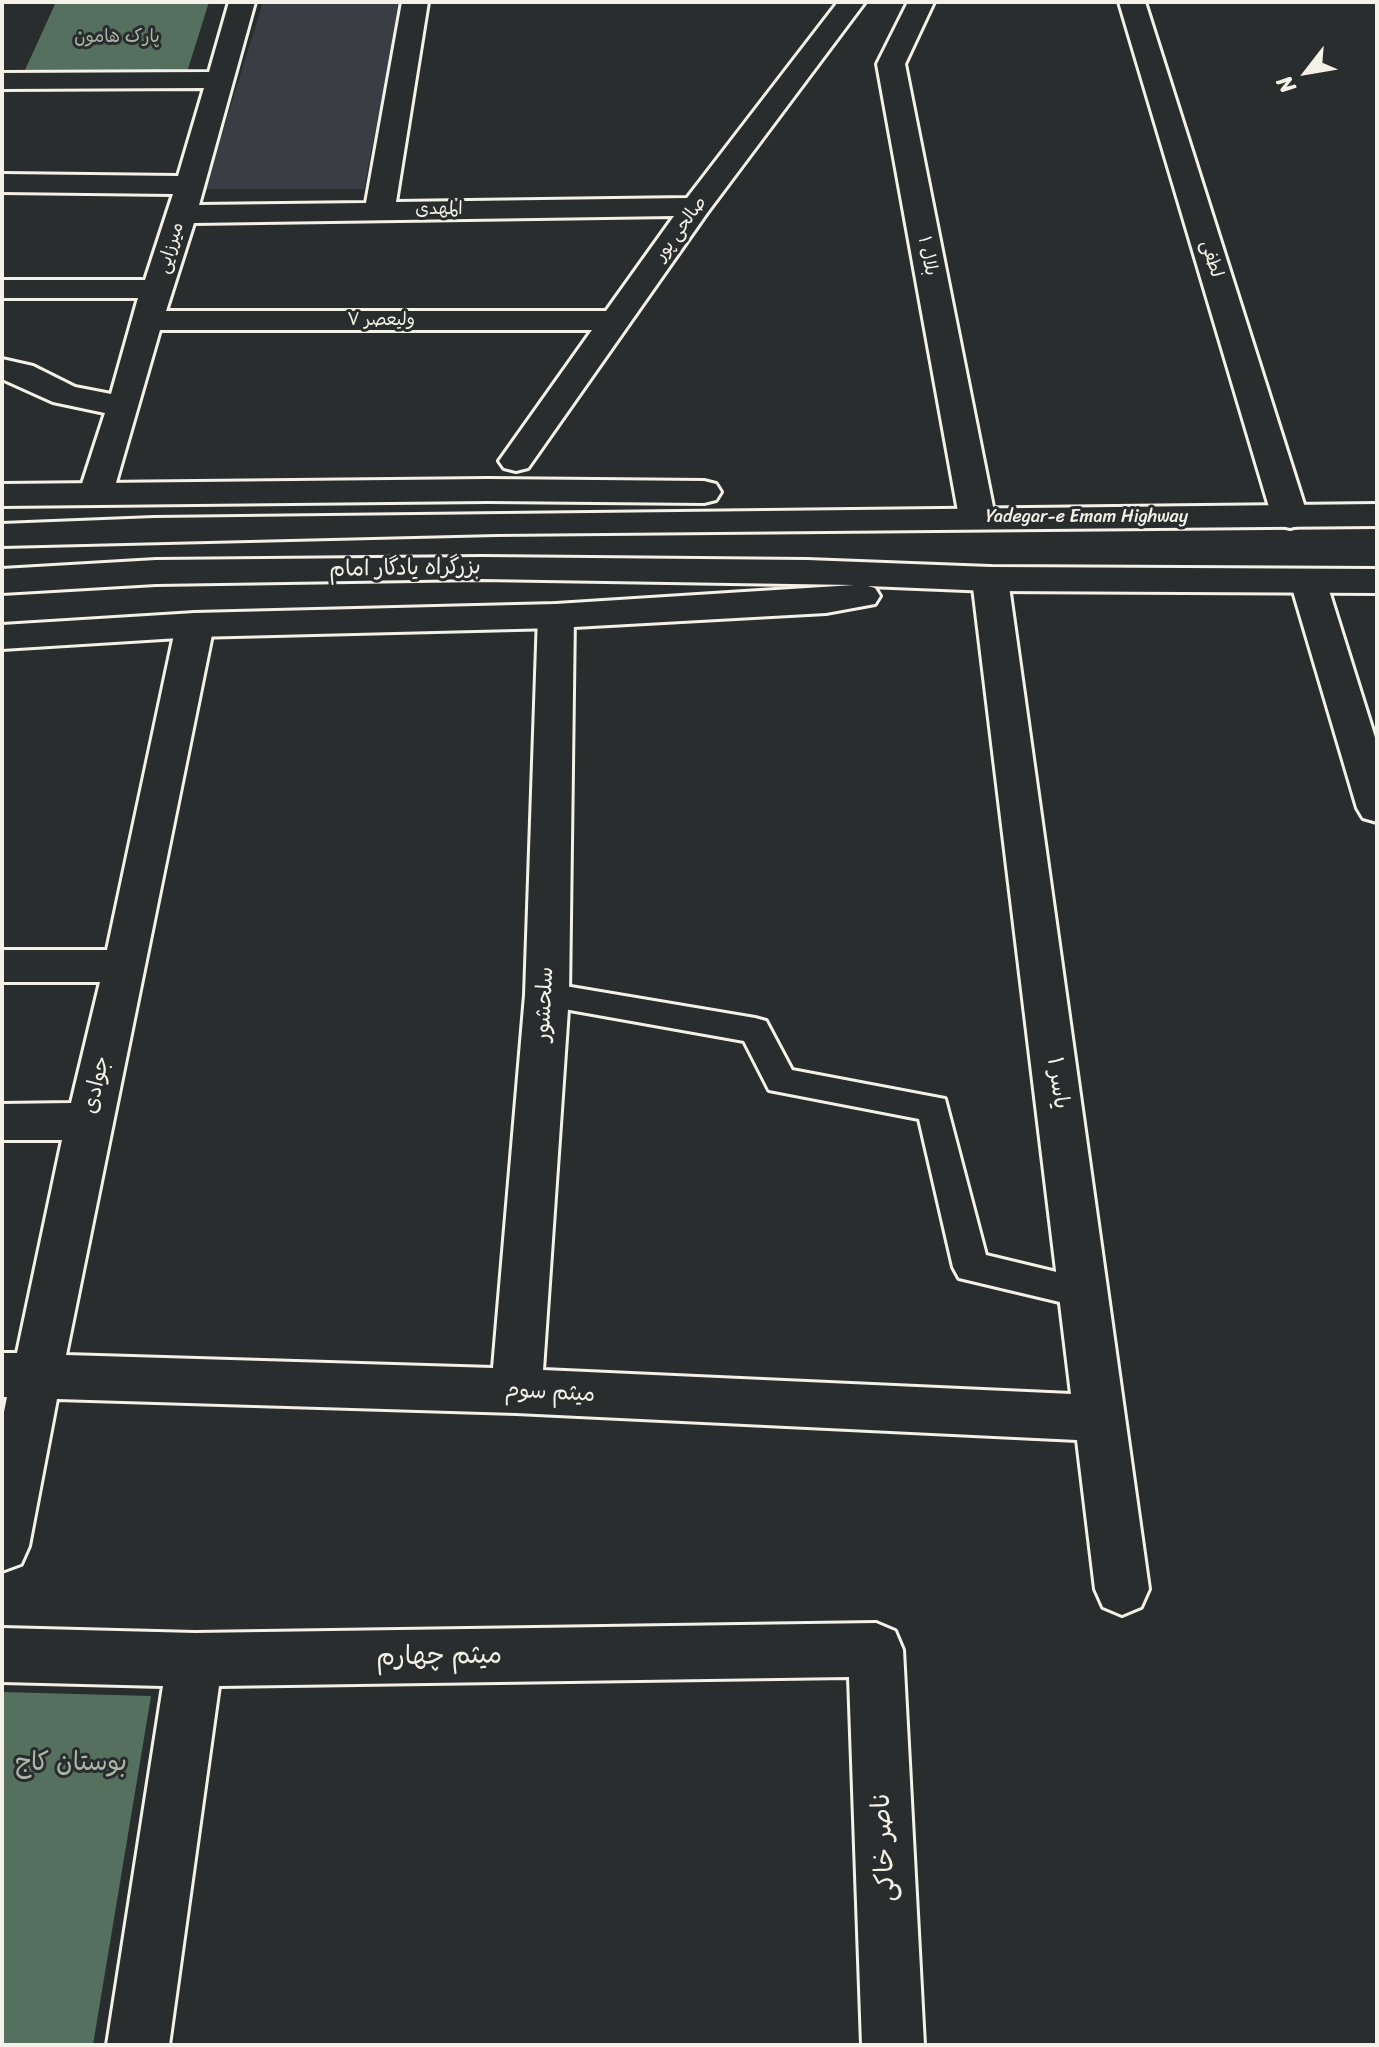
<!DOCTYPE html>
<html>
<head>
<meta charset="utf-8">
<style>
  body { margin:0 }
  #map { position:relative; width:1379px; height:2047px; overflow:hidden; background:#2a2d2e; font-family:Sriracha,sans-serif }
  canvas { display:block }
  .frame { position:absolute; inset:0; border:4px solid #f4f1e8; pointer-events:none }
  .north { position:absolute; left:1267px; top:32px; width:80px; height:80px; -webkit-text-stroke:6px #2a2d2e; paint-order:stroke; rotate:239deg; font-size:22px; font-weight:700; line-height:32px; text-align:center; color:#f4f1e8 }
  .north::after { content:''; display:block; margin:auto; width:28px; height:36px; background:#f4f1e8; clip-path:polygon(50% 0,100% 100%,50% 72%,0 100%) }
</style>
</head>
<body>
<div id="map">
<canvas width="1379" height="2047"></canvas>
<div class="frame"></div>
<div class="north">N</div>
</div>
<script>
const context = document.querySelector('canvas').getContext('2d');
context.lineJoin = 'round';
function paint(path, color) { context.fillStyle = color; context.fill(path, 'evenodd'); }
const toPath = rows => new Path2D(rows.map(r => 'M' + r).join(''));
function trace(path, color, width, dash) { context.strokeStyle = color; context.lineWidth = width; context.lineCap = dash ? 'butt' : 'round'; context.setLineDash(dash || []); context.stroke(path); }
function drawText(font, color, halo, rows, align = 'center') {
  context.font = font + ' Sriracha,"Playpen Sans Arabic",sans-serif'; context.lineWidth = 6; context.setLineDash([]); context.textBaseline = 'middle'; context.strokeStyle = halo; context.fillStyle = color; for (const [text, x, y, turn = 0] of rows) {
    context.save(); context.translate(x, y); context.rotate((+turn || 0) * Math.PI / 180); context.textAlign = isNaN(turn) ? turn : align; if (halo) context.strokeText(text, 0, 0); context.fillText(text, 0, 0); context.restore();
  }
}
const built = toPath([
  [263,2,401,2,364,189,205,189]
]);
const green = toPath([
  [56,2,209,2,187,72,25,70],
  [2,1692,151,1696,93,2045,2,2045]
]);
const lane = toPath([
  [547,983,755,1018,766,1021,792,1070,945,1099,986,1255,1098,1282,1103,1293,1098,1304,1085,1308,959,1278,953,1267,919,1119,769,1090,744,1041,536,1004,531,995,536,986,547,983]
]);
const street = toPath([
  [229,2,255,2,199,205,366,203,402,2,428,2,396,202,687,198,838,2,865,2,707,213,528,468,516,471,504,468,499,461,592,330,160,330,113,493,108,501,96,504,84,501,79,493,105,413,53,402,2,379,2,359,33,366,75,387,111,394,138,298,2,298,2,280,145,280,173,194,2,192,2,174,178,176,204,88,2,89,2,73,209,72,229,2],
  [674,216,606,311,166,311,194,223,674,216],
  [908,2,934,2,905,64,995,517,989,525,977,528,965,525,959,517,877,64,908,2],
  [1119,2,1145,2,1308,517,1302,525,1290,528,1278,525,1272,517,1119,2],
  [990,567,1003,571,1008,579,1149,1589,1141,1607,1122,1615,1103,1607,1095,1589,1077,1440,516,1413,57,1399,29,1546,21,1564,2,1571,2,1422,7,1397,2,1397,2,1353,17,1353,62,1140,2,1140,2,1104,71,1103,100,982,2,982,2,950,107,950,176,625,182,616,195,613,208,616,214,625,66,1355,493,1368,525,995,538,616,543,607,556,604,569,607,574,616,569,995,543,1370,1071,1394,972,579,977,571,990,567],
  [1308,569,1321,573,1326,581,1377,744,1377,822,1363,818,1357,808,1290,581,1295,573,1308,569],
  [876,1623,895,1631,903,1650,924,2045,862,2045,849,1677,219,1686,169,2045,107,2045,163,1686,2,1682,2,1628,195,1633,876,1623]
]);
const highway = toPath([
  [488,479,704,481,716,484,721,492,716,500,704,503,488,501,2,506,2,484,488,479],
  [1377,504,1377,526,497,534,2,546,2,524,154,518,1377,504],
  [482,557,807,560,990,567,1377,569,1377,593,990,591,868,586,875,588,880,596,875,604,826,613,556,628,195,637,2,649,2,625,195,613,556,604,854,585,482,579,156,584,2,593,2,569,156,560,482,557]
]);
const farParknames = [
  ["پارک هامون",117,37]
];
const farStreetnames = [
  ["المهدی",439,209],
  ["صالحی پور",681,229,-54],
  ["میرزایی",171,248,-73],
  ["بلال ۱",927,256,79],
  ["لطفی",1211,259,73],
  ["ولیعصر ۷",381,320],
  ["Yadegar-e Emam Highway",1087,517]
];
const streetNames = [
  ["بزرگراه یادگار امام",405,569,-1],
  ["سلحشور",545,1004,-87],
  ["یاسر ۱",1057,1083,82],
  ["جوادی",97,1085,-77],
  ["میثم سوم",550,1393,3]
];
const nearStreetnames = [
  ["میثم چهارم",439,1657,-1],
  ["ناصر خاکی",885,1847,-93]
];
const nearParknames = [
  ["بوستان کاج",71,1763]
];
paint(built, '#3a3d43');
paint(green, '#55705f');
trace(lane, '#f4f1e8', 6);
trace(street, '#f4f1e8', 6);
trace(highway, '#f4f1e8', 6);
paint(lane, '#2a2d2e');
paint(street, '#2a2d2e');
paint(highway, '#2a2d2e');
drawText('18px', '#acb7aa', '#2a2d2e', farParknames);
drawText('18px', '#f4f1e8', '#2a2d2e', farStreetnames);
drawText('22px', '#f4f1e8', '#2a2d2e', streetNames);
drawText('26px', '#f4f1e8', '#2a2d2e', nearStreetnames);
drawText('26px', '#acb7aa', '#2a2d2e', nearParknames);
</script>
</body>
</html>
